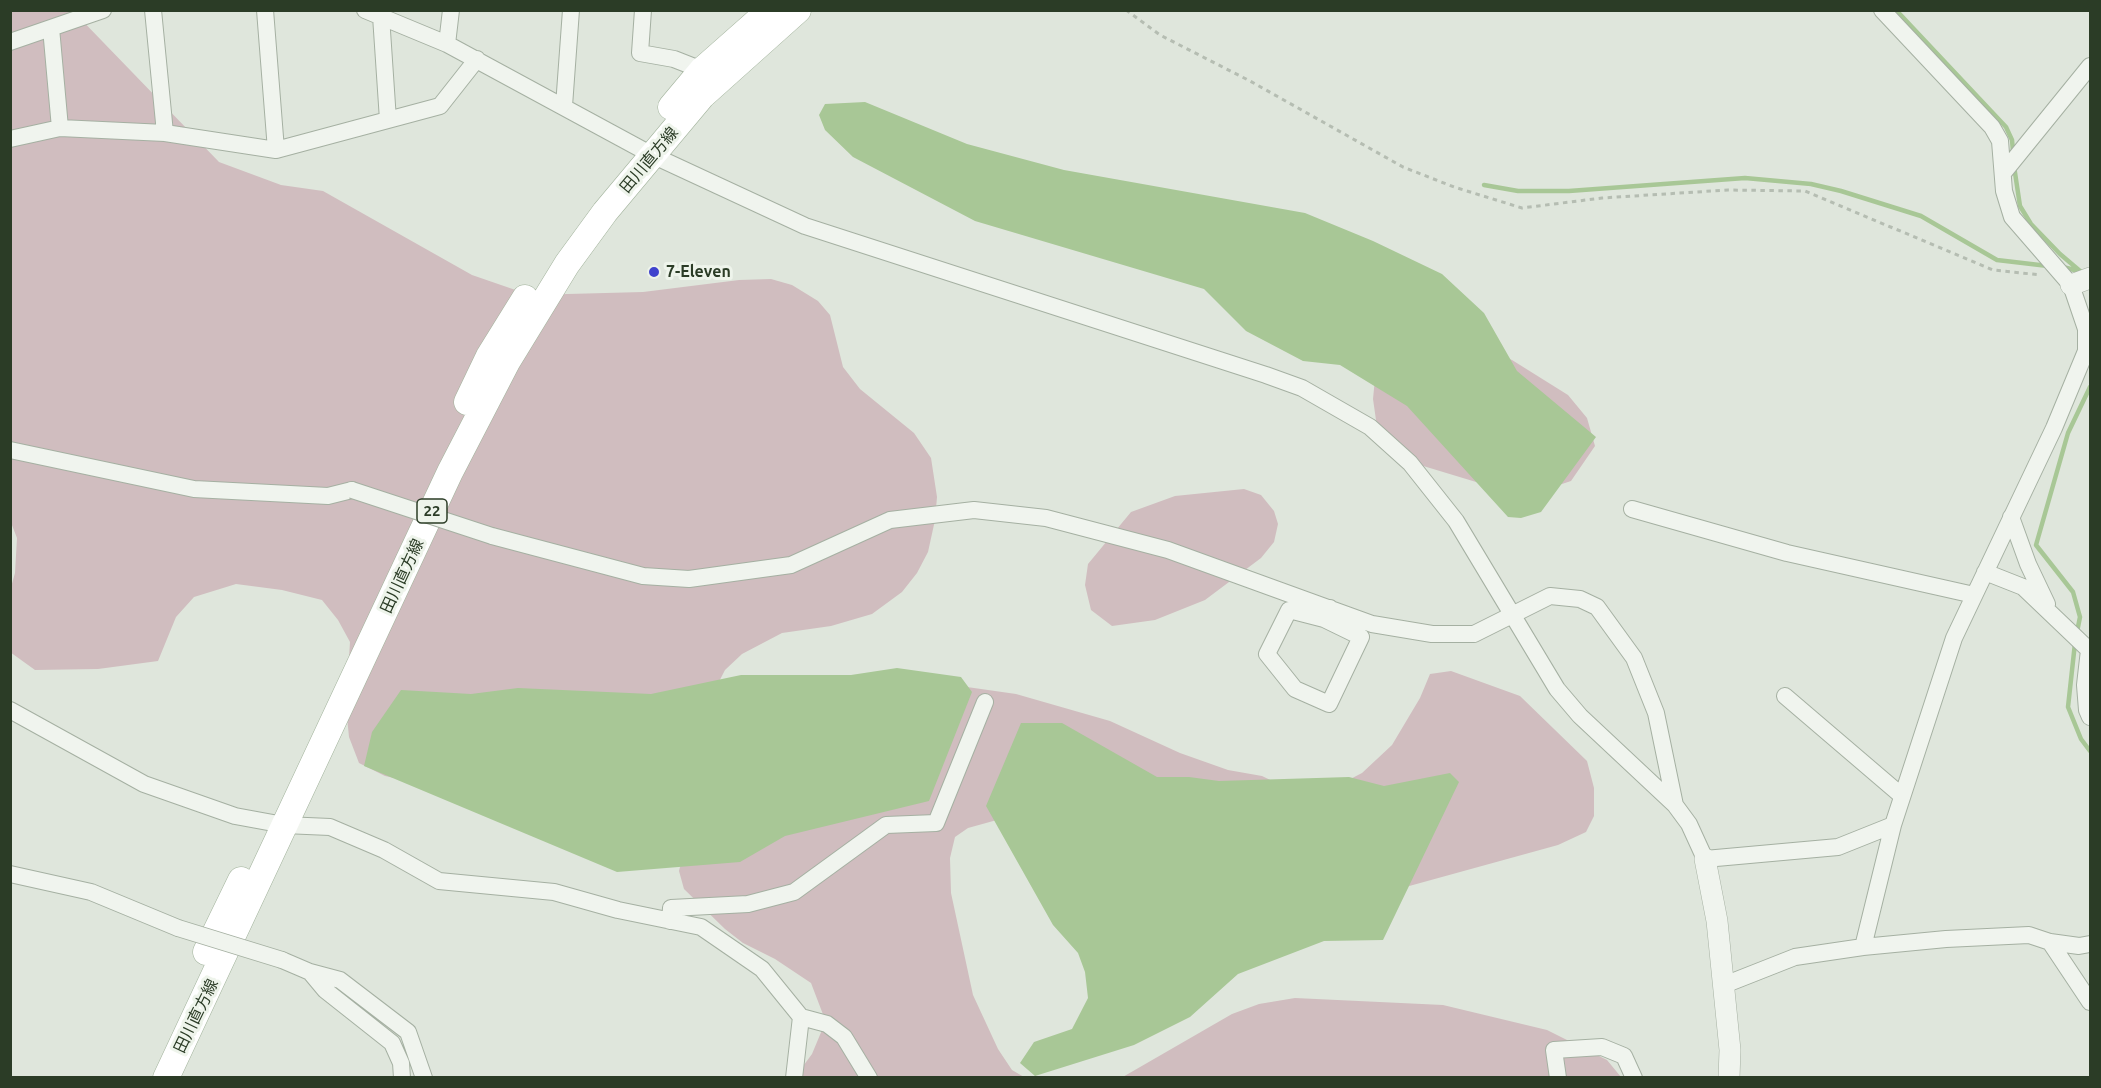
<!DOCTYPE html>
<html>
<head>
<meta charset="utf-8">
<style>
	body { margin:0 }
	#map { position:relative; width:2101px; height:1088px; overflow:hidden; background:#dfe6dc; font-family:Ubuntu,sans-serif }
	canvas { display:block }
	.frame { position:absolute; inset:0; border:12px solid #2b3c26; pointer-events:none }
</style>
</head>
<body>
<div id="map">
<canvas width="2101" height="1088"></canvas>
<div class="frame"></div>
</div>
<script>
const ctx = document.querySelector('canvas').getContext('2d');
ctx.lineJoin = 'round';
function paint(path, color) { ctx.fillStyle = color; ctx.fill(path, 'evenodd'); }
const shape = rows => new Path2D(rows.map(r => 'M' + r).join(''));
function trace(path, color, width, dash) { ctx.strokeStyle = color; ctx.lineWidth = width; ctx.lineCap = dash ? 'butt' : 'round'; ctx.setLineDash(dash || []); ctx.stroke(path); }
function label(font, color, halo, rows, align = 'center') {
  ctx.font = font + ' Ubuntu,"Noto Sans JP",sans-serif'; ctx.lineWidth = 6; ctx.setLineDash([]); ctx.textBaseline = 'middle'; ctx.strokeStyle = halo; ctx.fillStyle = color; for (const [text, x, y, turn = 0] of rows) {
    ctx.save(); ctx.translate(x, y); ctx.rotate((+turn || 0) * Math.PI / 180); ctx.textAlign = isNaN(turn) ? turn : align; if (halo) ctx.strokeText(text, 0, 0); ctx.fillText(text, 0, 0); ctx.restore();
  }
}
const green = shape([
	[10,11,73,11,219,162,281,185,323,191,472,275,530,295,643,292,739,280,771,279,792,285,818,301,830,315,843,367,860,389,914,433,931,458,937,497,935,520,928,552,917,573,902,592,872,614,831,626,782,633,742,654,725,670,694,730,482,797,385,776,359,763,349,737,346,707,350,642,338,620,322,600,282,590,236,584,194,597,176,617,158,661,98,669,35,670,10,652,11,587,15,573,17,538,10,520],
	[1456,338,1512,360,1568,395,1587,418,1595,446,1571,481,1559,485,1486,485,1420,465,1386,439,1376,420,1373,399,1377,358],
	[1244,489,1261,495,1274,511,1278,524,1274,542,1261,558,1205,600,1155,620,1112,626,1091,610,1085,585,1088,564,1131,512,1175,496],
	[1451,671,1520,696,1587,761,1594,788,1594,816,1586,832,1558,845,1373,896,1004,818,968,828,955,837,950,858,951,893,973,995,998,1049,1012,1070,1024,1077,795,1077,812,1054,822,1030,824,1017,811,983,775,959,743,943,725,929,684,889,679,871,686,843,967,687,1016,694,1110,721,1180,753,1228,770,1262,776,1289,789,1329,790,1362,773,1392,745,1420,698,1430,674],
	[1295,998,1443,1005,1547,1030,1607,1060,1621,1077,1121,1078,1232,1014,1259,1004]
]);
const water = shape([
	[865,102,967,144,1064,170,1305,213,1373,241,1442,274,1484,313,1517,371,1596,437,1541,512,1521,518,1508,517,1407,406,1340,365,1303,361,1246,331,1204,289,975,221,853,157,825,130,819,115,825,104],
	[897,668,961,677,972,692,929,801,785,836,740,862,617,872,364,766,372,732,401,690,471,694,518,688,651,694,741,675,851,675],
	[1021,723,1062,723,1157,777,1189,777,1219,781,1349,777,1384,786,1450,773,1459,782,1383,940,1324,941,1238,974,1190,1017,1134,1045,1035,1076,1020,1063,1034,1042,1072,1029,1088,998,1085,972,1078,953,1053,925,986,806]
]);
const stream = shape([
	[1896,10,2006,127,2012,140,2013,151],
	[2014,166,2020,206,2031,224,2060,254,2080,271],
	[1484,185,1518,191,1569,191,1745,178,1811,184,1841,191,1921,216,1997,260,2048,266],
	[2063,267,2082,272],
	[2077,632,2080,617,2073,592,2036,545,2068,433,2090,387],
	[2075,643,2068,707,2081,739,2090,751]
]);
const path = shape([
	[1126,10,1160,35,1250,81,1403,167,1454,187,1522,208,1602,198,1728,190,1805,191,1993,270,2041,275]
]);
const minor = shape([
	[365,10,447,44,652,155,805,226,1266,375,1302,388,1370,427,1410,463,1456,521,1557,689,1580,716,1675,805,1689,824,1705,859,1838,847,1893,825],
	[643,10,640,53,674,59,702,70],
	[381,16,388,120],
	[51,28,60,128],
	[10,42,103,10],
	[447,44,451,10],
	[564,106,571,10],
	[165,133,276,150,265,10],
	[10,139,60,128,165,133,153,10],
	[276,150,440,106,477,59],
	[2004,172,2090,66],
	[10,450,194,489,328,496,352,490],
	[1632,509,1787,553,1974,595],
	[2011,517,2028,564,2047,604],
	[492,536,643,576,689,579,791,565,890,520,974,510,1046,518,1168,550,1372,624,1432,634,1474,634,1550,596,1580,599,1597,607,1634,658,1656,713,1675,805],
	[1985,572,2023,587,2089,650,2085,685,2087,710,2090,717],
	[1324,619,1361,637,1329,704,1295,689,1267,654,1289,610,1324,619,1330,608],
	[1785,696,1902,796],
	[10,710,144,784,235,816,284,825,330,827,384,850,439,881,554,892,618,910,701,927,762,969,801,1017,827,1024,844,1037,869,1078],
	[10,874,91,892,178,928],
	[670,921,671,908,748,904,794,892,886,825,936,823,985,702],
	[2050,942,2090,1002],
	[1863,947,1893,825,1954,638,2054,428,2086,351,2086,329,2071,285,2012,217,2004,191,2000,141,1992,127,1882,10],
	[282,960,310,972,325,990,392,1043,401,1063,402,1078],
	[310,972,340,980,408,1032,424,1078],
	[1724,985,1795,957,1863,947,1946,939,2029,935,2050,942,2079,946,2090,944],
	[794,1078,801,1017],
	[1558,1078,1554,1050,1602,1047,1624,1056,1634,1078]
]);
const tertiary = shape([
	[2071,285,2090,278],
	[1705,859,1717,921,1730,1050,1729,1078]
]);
const primary = shape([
	[671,107,702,70,770,10],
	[467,402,489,356,525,298],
	[206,952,241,880],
	[166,1078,450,472,507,362,567,264,605,212,702,96,798,10]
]);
const minorBridge = shape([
	[352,490,492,536],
	[178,928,282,960]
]);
const markers = [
	[654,272,6,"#3f43cd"]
];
const shields = [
	[432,511,30]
];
const shieldNames = [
	["22",432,511]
];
const streetNames = [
	["田川直方線",649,160,-50],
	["田川直方線",402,576,-65],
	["田川直方線",196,1016,-64]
];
const poiNames = [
	["7-Eleven",666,272]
];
paint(green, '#d0bdbf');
paint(water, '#a8c796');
trace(stream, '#a8c796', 4.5);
trace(minor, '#a5b0a2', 18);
trace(tertiary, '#a5b0a2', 22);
trace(primary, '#a1b29b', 27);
trace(path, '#b5bdb2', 3, [4.5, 4.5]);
trace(minor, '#f0f4ee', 16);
trace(tertiary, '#f0f4ee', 21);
trace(primary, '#fff', 26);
trace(minorBridge, '#a5b0a2', 18, []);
trace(minorBridge, '#f0f4ee', 16);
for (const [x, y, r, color] of markers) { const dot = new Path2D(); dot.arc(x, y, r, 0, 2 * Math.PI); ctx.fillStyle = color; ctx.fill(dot); trace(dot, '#eef4eb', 2); }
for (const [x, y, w] of shields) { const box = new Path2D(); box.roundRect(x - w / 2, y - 12, w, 24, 4.5); ctx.fillStyle = '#eef4eb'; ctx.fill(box); trace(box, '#2b3c26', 1.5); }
label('bold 15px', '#2b3c26', null, shieldNames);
label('16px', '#2b3c26', '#eef4eb', streetNames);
label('bold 16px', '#2b3c26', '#eef4eb', poiNames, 'left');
</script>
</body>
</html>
